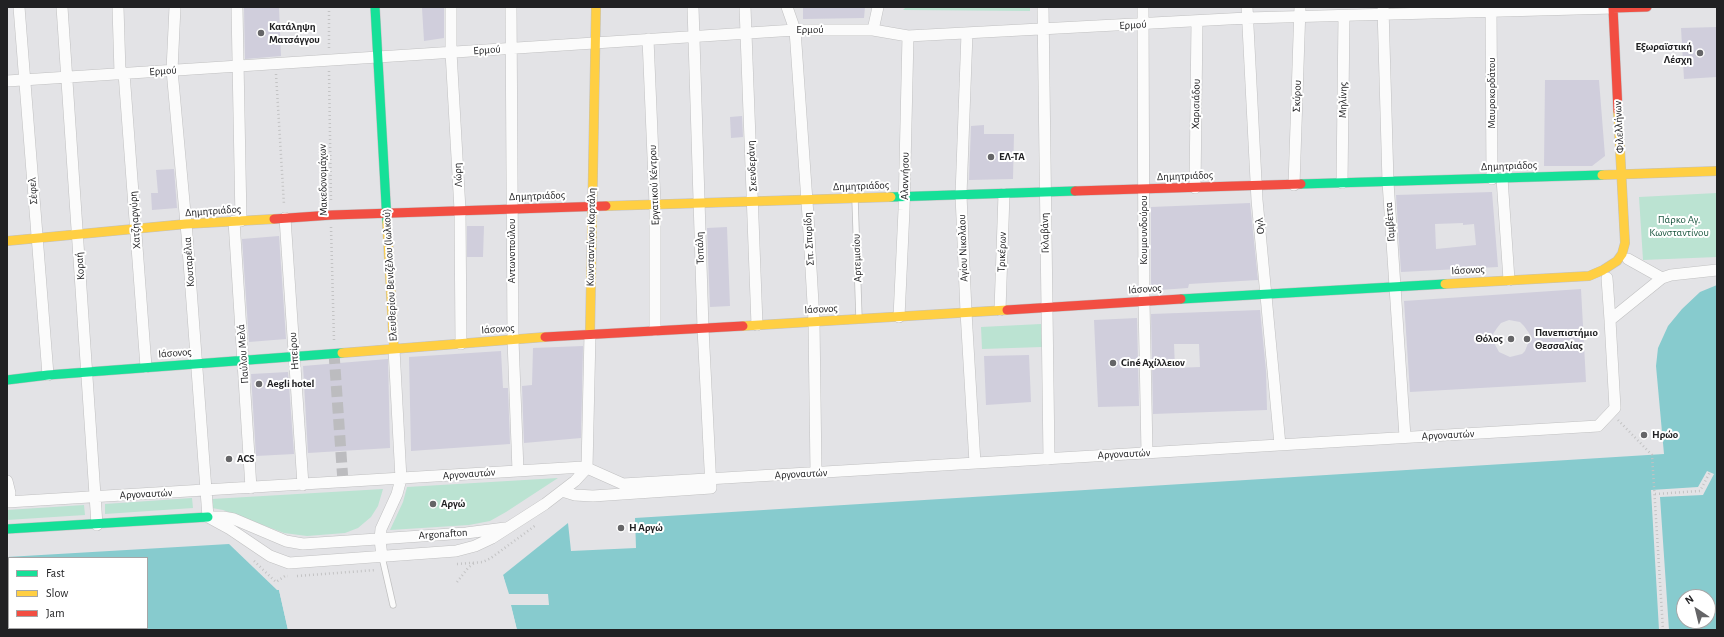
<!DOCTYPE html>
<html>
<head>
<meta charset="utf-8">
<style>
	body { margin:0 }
	#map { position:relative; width:1724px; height:637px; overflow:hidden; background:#e3e3e6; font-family:"Alegreya Sans",sans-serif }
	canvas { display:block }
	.frame { position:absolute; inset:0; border:8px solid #212123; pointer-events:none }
	.legend { position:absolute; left:8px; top:557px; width:140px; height:72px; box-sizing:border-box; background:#fff; border:1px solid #a6a6a7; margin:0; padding:5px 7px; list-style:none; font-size:12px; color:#212123 }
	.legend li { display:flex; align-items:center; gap:8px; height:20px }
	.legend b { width:20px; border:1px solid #a6a6a7 }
	.north { position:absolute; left:1676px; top:589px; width:40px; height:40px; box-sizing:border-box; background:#fff; border:1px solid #a6a6a7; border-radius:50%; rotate:325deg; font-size:11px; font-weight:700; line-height:16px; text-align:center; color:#212123 }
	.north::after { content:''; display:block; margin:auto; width:14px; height:18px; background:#656567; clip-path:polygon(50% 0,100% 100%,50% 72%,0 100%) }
</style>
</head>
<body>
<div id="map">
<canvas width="1724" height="637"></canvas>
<div class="frame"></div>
<ul class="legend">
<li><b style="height:5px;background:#16e098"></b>Fast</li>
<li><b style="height:5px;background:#ffcf43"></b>Slow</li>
<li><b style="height:5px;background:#f24e42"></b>Jam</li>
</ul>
<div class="north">N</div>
</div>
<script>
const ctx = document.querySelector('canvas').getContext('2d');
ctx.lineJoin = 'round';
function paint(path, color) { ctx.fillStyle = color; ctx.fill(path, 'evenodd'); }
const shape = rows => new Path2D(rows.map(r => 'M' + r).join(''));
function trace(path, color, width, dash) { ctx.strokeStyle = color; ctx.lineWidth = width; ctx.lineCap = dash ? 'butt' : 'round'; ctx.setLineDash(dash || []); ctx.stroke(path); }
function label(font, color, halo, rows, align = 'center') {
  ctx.font = font + ' "Alegreya Sans",sans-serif'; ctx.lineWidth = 4; ctx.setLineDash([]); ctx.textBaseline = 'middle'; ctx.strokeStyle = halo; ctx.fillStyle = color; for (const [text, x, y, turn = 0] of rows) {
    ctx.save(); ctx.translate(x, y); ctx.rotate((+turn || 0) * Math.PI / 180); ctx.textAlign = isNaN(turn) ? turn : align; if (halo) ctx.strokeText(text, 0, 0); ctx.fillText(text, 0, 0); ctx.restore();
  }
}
const green = shape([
	[906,7,1030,7,1030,11,903,10],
	[1717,193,1717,257,1643,260,1639,197],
	[1041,324,1042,347,982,349,981,327],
	[558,478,506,512,490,521,469,525,390,530,403,502,407,487],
	[383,489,378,506,371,517,358,528,345,533,307,536,284,533,223,510,212,508,212,499],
	[192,498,193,508,105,514,105,504],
	[84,505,85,515,7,520,7,510]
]);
const water = shape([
	[1717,285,1717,630,517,630,503,575,568,523,571,551,636,548,635,518,1664,454,1656,366,1658,348,1668,326,1682,309,1700,292],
	[1684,597,1708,597,1708,621,1684,621],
	[229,544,277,590,279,590,288,630,7,630,7,557],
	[9,558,147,558,147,628,9,628]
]);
const pier = shape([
	[1707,471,1714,474,1703,495,1660,497,1669,630,1659,630,1651,490,1698,487],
	[501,575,503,575,509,594,548,594,549,605,511,605,517,630,515,630],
	[279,590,281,590,290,630,288,630]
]);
const building = shape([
	[244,7,279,7,281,56,245,59],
	[444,7,444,38,424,41,422,8],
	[803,7,865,7,864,18,803,19],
	[1717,27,1717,77,1684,79,1681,28],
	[1545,80,1599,80,1605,156,1592,166,1544,166],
	[742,116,743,137,731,138,730,117],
	[984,125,984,134,1014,134,1013,179,969,180,971,126],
	[174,169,177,208,152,210,151,193,158,193,156,170],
	[1492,192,1498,267,1401,272,1396,195],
	[1463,223,1463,225,1474,224,1476,245,1436,249,1435,224],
	[1250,203,1258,280,1189,284,1188,288,1160,290,1160,286,1151,287,1151,207],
	[467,226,484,226,483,257,467,257],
	[727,227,730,306,710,307,707,228],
	[279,236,286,339,249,342,242,239],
	[1581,289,1586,382,1410,392,1404,301],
	[1509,320,1520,322,1524,326,1531,336,1525,351,1522,354,1510,357,1499,352,1493,341,1493,334,1497,328,1501,323],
	[1260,310,1266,371,1267,410,1153,414,1151,314],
	[1174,344,1199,344,1200,367,1175,368],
	[1137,318,1139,406,1098,407,1094,320],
	[583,346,581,438,524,443,522,386,532,385,533,348],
	[501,351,503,388,508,388,510,444,411,451,409,357],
	[1029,355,1031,402,986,405,984,356],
	[388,359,390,448,308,453,303,366],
	[288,372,294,454,256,456,251,374]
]);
const streetTunnel = shape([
	[334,353,343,482]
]);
const path = shape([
	[329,48,329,7],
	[329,71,331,202],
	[276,74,284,205],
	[331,227,334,340],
	[1618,420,1652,455,1663,630],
	[1655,494,1700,491,1710,472],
	[254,561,276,582,285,576,288,576],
	[457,564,483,562,491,558,536,525],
	[297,576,376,570],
	[457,582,468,568,474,563]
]);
const lane = shape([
	[855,199,859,318],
	[382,557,393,605]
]);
const street = shape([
	[19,7,48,375],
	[62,7,97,525],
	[118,7,120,73],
	[175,7,172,70,187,235,208,517],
	[237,7,241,221],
	[451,7,451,52,460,210,461,344],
	[511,7,513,340,518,471],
	[745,7,757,325],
	[787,7,795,30,808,216,814,321,816,473],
	[1043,7,1049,459],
	[1143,7,1144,301,1147,453],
	[1247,7,1257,200,1280,445],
	[1491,7,1492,179],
	[1383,8,1388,182,1405,437],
	[873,30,878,7],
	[967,33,961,195,966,312,975,463],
	[648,39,655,204,655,330],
	[124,73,146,367],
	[7,81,795,30,873,30,908,36,1247,18,1613,8,1613,7],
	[1502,178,1509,280],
	[1342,183,1344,16],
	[1294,185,1300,7],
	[1195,188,1197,21],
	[285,218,303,485],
	[234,221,251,488],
	[1628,259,1662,278],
	[1607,278,1610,320],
	[1000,310,1004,194],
	[899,317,904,210,908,36],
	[7,481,10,493,9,499,7,501],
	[562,491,575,495,593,496,711,488,703,328,693,7],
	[7,502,583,467,587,468,623,484,1598,426,1615,408,1610,320,1662,278,1671,275,1717,270],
	[208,517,230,529,270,556,289,563,456,551,475,546,492,538,545,504,575,481,587,468,590,334],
	[208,517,223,517,234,519,286,541,303,544,466,533,505,528],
	[382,557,380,539,381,529,397,494,401,479,394,349]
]);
const fast = shape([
	[375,7,387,222],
	[1301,184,1602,175],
	[891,197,1075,191],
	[1181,299,1445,284],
	[7,380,48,375,342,353],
	[7,529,208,517]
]);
const slow = shape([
	[1602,175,1717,171],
	[606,206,891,197],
	[387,222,394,349],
	[7,241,186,224,274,219],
	[1445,284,1589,276,1603,270,1617,261,1622,254,1625,243,1618,111],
	[743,326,1007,310],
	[590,334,596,7],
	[342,353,545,337]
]);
const jam = shape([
	[1618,111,1613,8,1647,7],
	[1075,191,1301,184],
	[274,219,332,215,606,206],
	[1007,310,1181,299],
	[545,337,743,326]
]);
const markers = [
	[261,33,4,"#656567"],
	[1700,53,4,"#656567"],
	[991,157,4,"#656567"],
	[1511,339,4,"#656567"],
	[1527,339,4,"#656567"],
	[1113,363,4,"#656567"],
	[259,384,4,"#656567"],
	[1644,435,4,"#656567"],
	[229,459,4,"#656567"],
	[433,504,4,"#656567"],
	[621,528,4,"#656567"]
];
const streetNames = [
	["Ερμού",1133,25,-3],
	["Ερμού",810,30],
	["Ερμού",487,50,-4],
	["Ερμού",163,71,-4],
	["Μαυροκορδάτου",1492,93,-90],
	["Σκύρου",1297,96,-88],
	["Μηλίνης",1343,100,-89],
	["Χαρισιάδου",1196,104,-89],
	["Φιλελλήνων",1619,127,-93],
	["Σκενδεράνη",752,166,-93],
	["Δημητριάδος",1509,166,-2],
	["Λώρη",458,175,-93],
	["Αλοννήσου",905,176,-89],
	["Δημητριάδος",1185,176,-2],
	["Μακεδονομάχων",323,180,-91],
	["Εργατικού Κέντρου",654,185,-92],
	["Δημητριάδος",861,186,-2],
	["Σέφελ",33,191,-94],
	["Δημητριάδος",537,196,-2],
	["Δημητριάδος",213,211,-4],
	["Χατζηαργύρη",135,220,-94],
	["Γαμβέττα",1390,222,-94],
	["Ογλ",1260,226,-96],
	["Κουμουνδούρου",1144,230,-90],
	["Γκλαβάνη",1045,233,-91],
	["Κωνσταντίνου Καρτάλη",591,237,-89],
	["Σπ. Σπυρίδη",809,239,-93],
	["Τοπάλη",700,248,-92],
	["Αγίου Νικολάου",963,248,-92],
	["Αντωνοπούλου",512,251,-90],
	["Τρικέρων",1002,252,-88],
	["Αρτεμισίου",857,258,-92],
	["Κουταρέλια",189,262,-94],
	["Κοραή",80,266,-94],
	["Ιάσονος",1468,270,-3],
	["Ελευθερίου Βενιζέλου (Ιωλκού)",390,275,-93],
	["Ιάσονος",1145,289,-4],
	["Ιάσονος",821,309,-3],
	["Ιάσονος",498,329,-4],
	["Ηπείρου",294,351,-94],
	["Ιάσονος",175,353,-4],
	["Παύλου Μελά",243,354,-94],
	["Αργοναυτών",1448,435,-3],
	["Αργοναυτών",1124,454,-3],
	["Αργοναυτών",469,474,-4],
	["Αργοναυτών",801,474,-3],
	["Αργοναυτών",146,494,-3],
	["Argonafton",443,534,-4]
];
const poiNames = [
	["Κατάληψη",269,27],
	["Ματσάγγου",269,40],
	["Εξωραϊστική",1692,47,"right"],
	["Λέσχη",1692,60,"right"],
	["ΕΛ-ΤΑ",999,157],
	["Πανεπιστήμιο",1535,333],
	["Θεσσαλίας",1535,346],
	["Θόλος",1503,339,"right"],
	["Ciné Αχίλλειον",1121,363],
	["Aegli hotel",267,384],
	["Ηρώο",1652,435],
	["ACS",237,459],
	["Αργώ",441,504],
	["Η Αργώ",629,528]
];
const parkNames = [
	["Πάρκο Αγ.",1679,220],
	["Κωνσταντίνου",1679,233]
];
paint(green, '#bbe3d2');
paint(water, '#87cbce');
paint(pier, '#e3e3e6');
paint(building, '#d0cedc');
trace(streetTunnel, '#bcbcbf', 11, [11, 5.5]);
trace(lane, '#c0c0c1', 7);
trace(street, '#c0c0c1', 12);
trace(fast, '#c0c0c1', 10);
trace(slow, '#c0c0c1', 10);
trace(jam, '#c0c0c1', 10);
trace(path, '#c3c3c4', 2.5, [1, 3]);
trace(lane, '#fbfbfb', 5.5);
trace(street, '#fbfbfb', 11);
trace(fast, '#16e098', 9);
trace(slow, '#ffcf43', 9);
trace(jam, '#f24e42', 9);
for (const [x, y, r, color] of markers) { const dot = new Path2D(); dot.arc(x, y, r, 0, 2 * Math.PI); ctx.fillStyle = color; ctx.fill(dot); trace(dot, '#fff', 1.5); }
label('11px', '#212123', '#fff', streetNames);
label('bold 11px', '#212123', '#fff', poiNames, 'left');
label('11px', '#1a563f', '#fff', parkNames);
</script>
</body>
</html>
